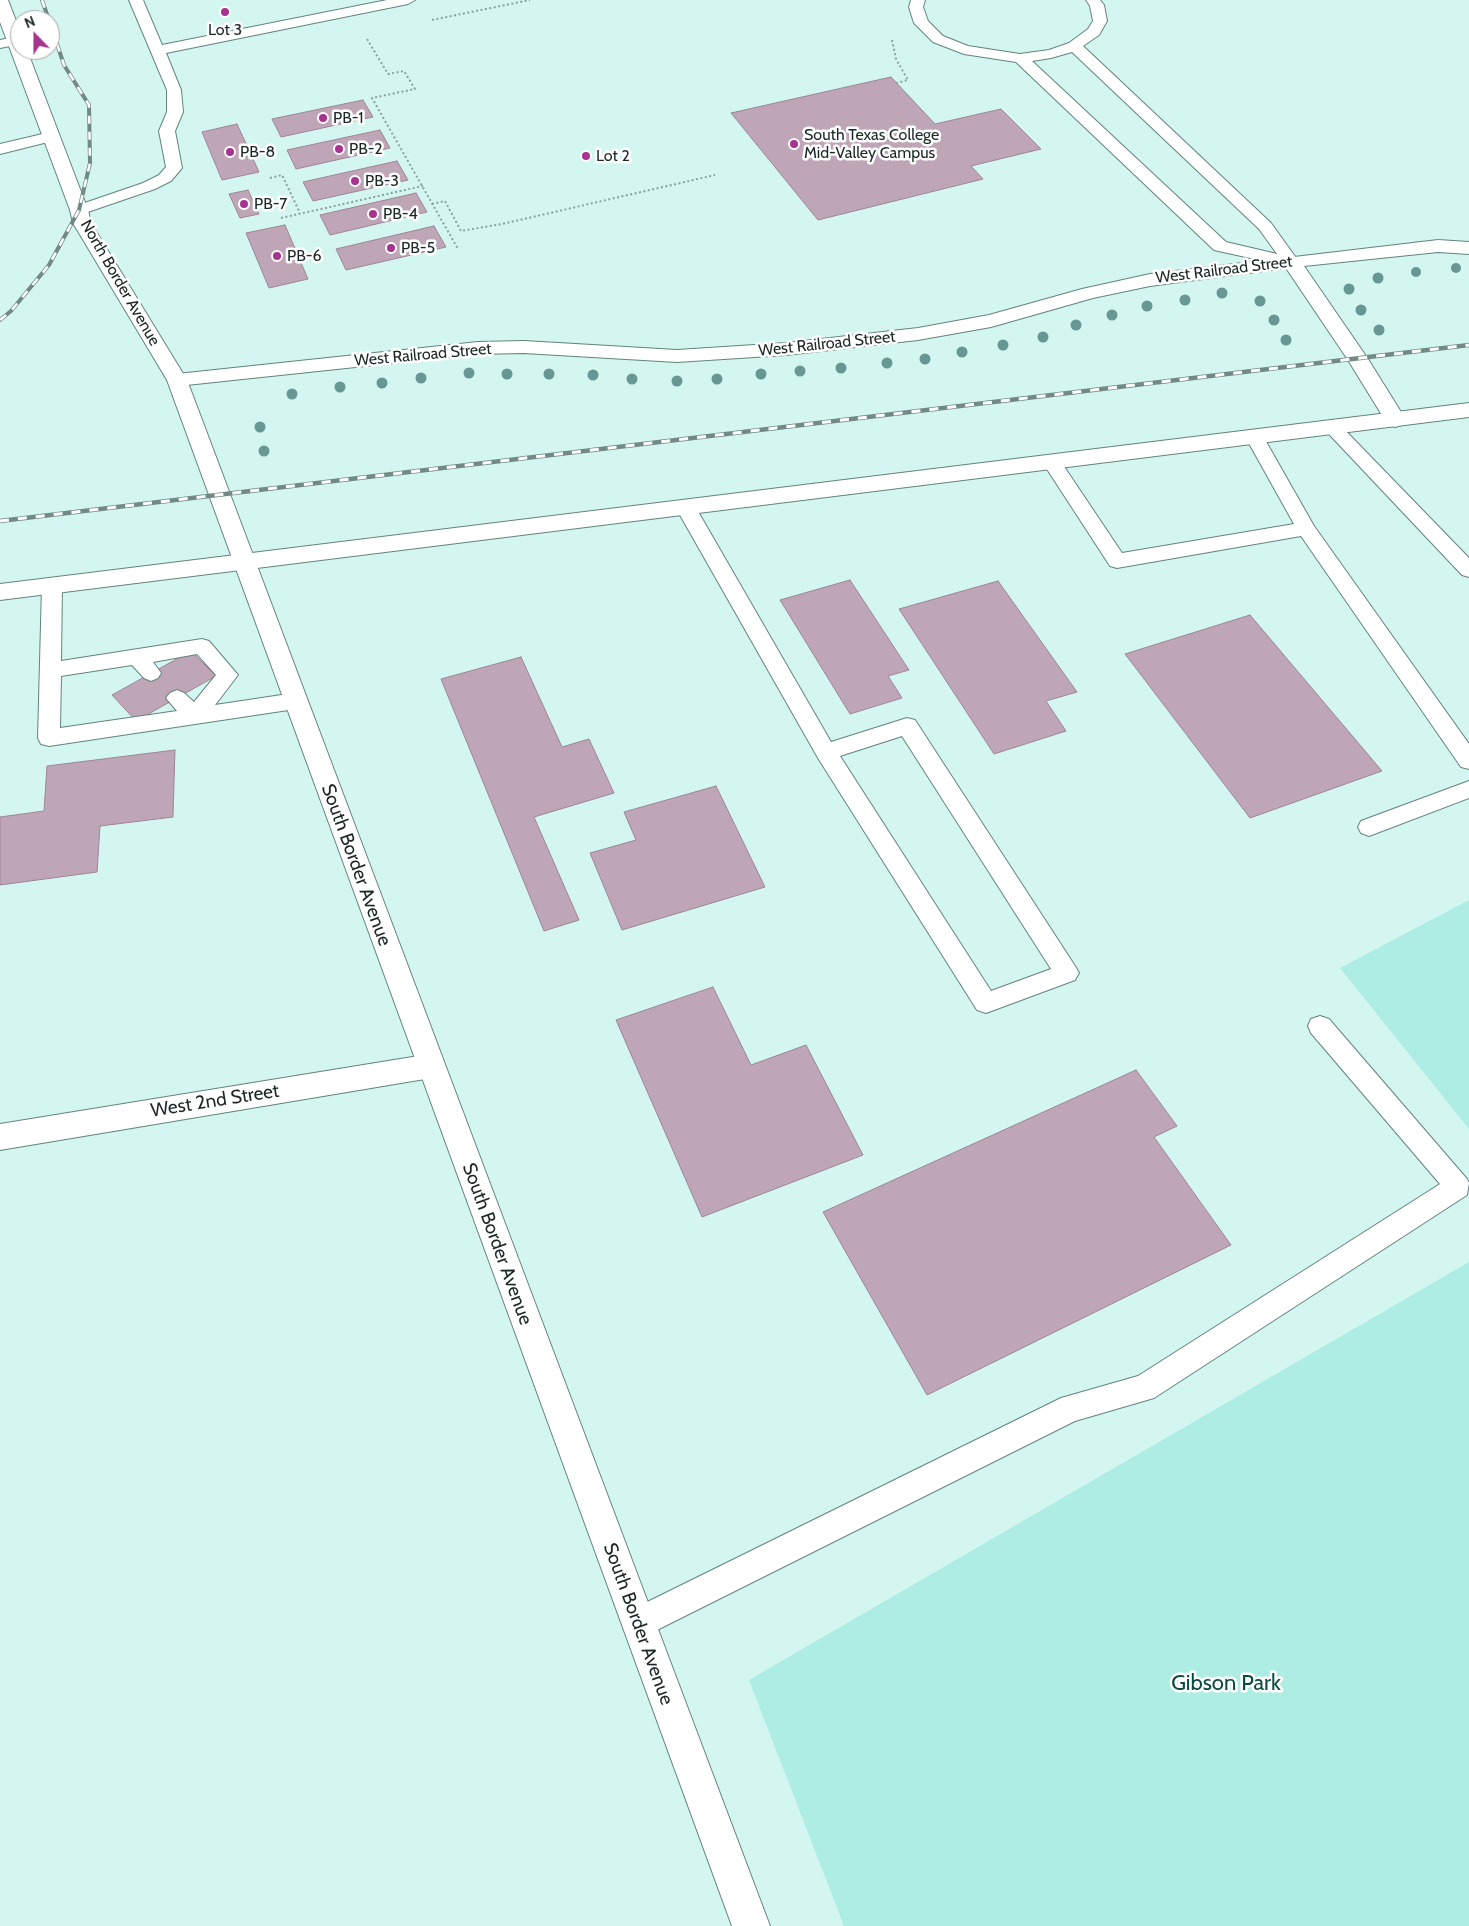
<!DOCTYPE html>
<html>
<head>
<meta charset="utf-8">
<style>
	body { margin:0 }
	#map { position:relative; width:1469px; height:1926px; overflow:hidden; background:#d4f6f1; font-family:Cabin,sans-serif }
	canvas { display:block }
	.north { position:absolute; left:10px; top:10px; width:50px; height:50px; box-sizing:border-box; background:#fff; border:1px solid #a4a9a8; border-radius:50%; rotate:338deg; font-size:14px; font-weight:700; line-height:20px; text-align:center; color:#1b2826 }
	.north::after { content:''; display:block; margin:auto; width:18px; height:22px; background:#a6338d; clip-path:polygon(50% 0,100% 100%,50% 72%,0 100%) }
</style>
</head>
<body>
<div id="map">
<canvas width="1469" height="1926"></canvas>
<div class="north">N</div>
</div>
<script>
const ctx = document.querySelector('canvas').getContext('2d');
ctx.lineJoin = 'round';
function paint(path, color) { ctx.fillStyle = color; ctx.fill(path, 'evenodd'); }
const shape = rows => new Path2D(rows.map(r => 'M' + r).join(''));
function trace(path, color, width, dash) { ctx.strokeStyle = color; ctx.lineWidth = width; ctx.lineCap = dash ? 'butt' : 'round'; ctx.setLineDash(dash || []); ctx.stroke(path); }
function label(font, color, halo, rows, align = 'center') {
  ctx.font = font + ' Cabin,sans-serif'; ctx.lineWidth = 5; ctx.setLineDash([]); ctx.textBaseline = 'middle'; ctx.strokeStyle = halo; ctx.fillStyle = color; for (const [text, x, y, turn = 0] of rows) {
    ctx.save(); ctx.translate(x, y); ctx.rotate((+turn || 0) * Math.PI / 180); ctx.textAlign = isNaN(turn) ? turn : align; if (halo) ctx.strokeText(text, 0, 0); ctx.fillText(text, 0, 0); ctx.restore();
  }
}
const green = shape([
	[1469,900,1469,1129,1340,968],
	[1469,1262,1469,1926,844,1926,749,1680]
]);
const building = shape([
	[891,77,935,124,1001,109,1041,149,971,166,983,179,818,220,731,113,891,77],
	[363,100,373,117,281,137,272,119,363,100],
	[237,124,259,172,222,180,202,132,237,124],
	[380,130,390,148,296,169,287,150,380,130],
	[397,161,408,180,313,201,303,182,397,161],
	[248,190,259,214,240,218,229,194,248,190],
	[416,193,427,212,330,235,320,215,416,193],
	[285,225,308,279,269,288,246,233,285,225],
	[434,226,446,247,346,270,336,249,434,226],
	[850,580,909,670,888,676,902,698,850,714,780,600,850,580],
	[998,581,1077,692,1046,701,1066,731,994,754,899,609,998,581],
	[1250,615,1382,771,1250,818,1125,654,1250,615],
	[191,651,216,676,136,721,112,695,191,651],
	[521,657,562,747,589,739,614,793,534,817,579,920,544,931,441,679,521,657],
	[175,750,173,817,100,826,97,872,0,885,0,817,44,811,47,766,175,750],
	[716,786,765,887,622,930,590,853,636,840,624,812,716,786],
	[713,987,751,1065,806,1045,863,1155,702,1217,616,1020,713,987],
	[1136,1070,1177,1126,1154,1137,1231,1245,927,1395,823,1212,1136,1070]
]);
const path = shape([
	[432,20,530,0],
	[367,39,388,74,404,71,415,89,372,98,458,249],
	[892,40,896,59,908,80,896,83],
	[270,178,282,175,300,213],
	[432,204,445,201,461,231,502,224,715,175],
	[281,218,423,186]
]);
const lane = shape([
	[129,0,143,0,162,45,387,0,415,0,408,4,166,53,181,90,183,112,175,131,182,168,171,181,155,189,79,215,73,213,71,210,73,207,143,183,159,175,166,167,159,131,167,112,167,90,129,0],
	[911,0,925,0,923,7,928,21,943,36,968,46,1020,54,1049,50,1069,43,1088,29,1093,21,1090,6,1086,0,1100,0,1104,5,1107,21,1099,35,1083,46,1271,223,1299,262,1297,266,1291,267,1214,250,1016,62,964,54,933,42,914,23,909,7,911,0],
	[1072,52,1259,229,1277,254,1226,242,1032,61,1051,58,1072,52],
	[16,37,20,38,20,44,0,48,0,40,16,37],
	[51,132,56,134,59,137,56,140,0,154,0,144,51,132],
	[1333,422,1339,424,1469,558,1469,577,1462,575,1327,432,1324,428,1327,424,1333,422],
	[1255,432,1262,434,1264,438,1314,526,1469,744,1469,769,1461,767,1301,536,1117,568,1110,566,1043,463,1045,459,1052,457,1059,459,1122,553,1294,524,1246,438,1248,434,1255,432],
	[686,502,693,503,696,508,831,742,907,718,915,720,1075,966,1079,973,1075,980,986,1013,977,1010,818,758,676,508,679,503,686,502],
	[902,736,1051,969,991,991,840,756,902,736],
	[52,579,59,581,62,586,61,661,202,639,209,641,238,675,215,705,295,693,302,695,306,701,302,707,295,709,49,746,41,744,38,738,42,586,45,581,52,579],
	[197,654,216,675,194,702,184,693,177,690,170,693,166,698,177,711,60,728,61,676,132,665,144,678,151,681,158,678,161,673,153,662,197,654],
	[1469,781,1469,798,1369,836,1361,833,1358,827,1361,821,1469,781],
	[1320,1016,1329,1019,1467,1179,1469,1183,1467,1195,1154,1398,1075,1421,649,1634,638,1638,627,1634,623,1623,627,1612,1061,1398,1138,1376,1440,1184,1311,1033,1308,1026,1311,1019,1320,1016]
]);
const street = shape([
	[1438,240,1469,242,1469,254,1438,252,1304,266,1368,359,1406,420,1402,425,1395,427,1388,425,1348,360,1286,268,1150,286,1093,298,991,327,918,340,786,355,677,362,524,353,478,354,177,386,170,385,167,380,170,375,177,374,478,342,524,341,677,350,786,343,918,328,989,315,1082,289,1150,274,1438,240],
	[431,1054,441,1057,445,1066,441,1075,431,1078,0,1150,0,1124,431,1054]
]);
const secondary = shape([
	[0,0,8,0,20,31,20,50,27,50,88,210,91,223,187,380,770,1926,732,1926,167,380,73,223,70,210,0,22,0,0]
]);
const primary = shape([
	[1469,403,1469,417,0,600,0,584,1469,403]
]);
const railFar1 = shape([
	[42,0,49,20],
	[0,320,11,311,49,265,79,210,90,163,89,105,64,65,50,23]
]);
const rail = shape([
	[0,521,1469,345]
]);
const trees = [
	[1456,268,5],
	[1416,272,5],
	[1378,278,5.5],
	[1349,289,5.5],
	[1222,293,5.5],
	[1185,300,5.5],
	[1260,301,5.5],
	[1147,306,5.5],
	[1361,310,5.5],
	[1112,315,5.5],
	[1274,320,5.5],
	[1076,325,5.5],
	[1379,330,5.5],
	[1043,337,5.5],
	[1286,340,5.5],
	[1003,345,5.5],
	[962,352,5.5],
	[925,359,5.5],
	[887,363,5.5],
	[841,368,5.5],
	[800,371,5.5],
	[469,373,5.5],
	[507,374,5.5],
	[549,374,5.5],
	[761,374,5.5],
	[593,375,5.5],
	[421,378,5.5],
	[632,379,5.5],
	[717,379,5.5],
	[677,381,5.5],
	[382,383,5.5],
	[340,387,5.5],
	[292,394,5.5],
	[260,427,5.5],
	[264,451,5.5]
];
const markers = [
	[225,12,5,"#a6338d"],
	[323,118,5,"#a6338d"],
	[794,144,5,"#a6338d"],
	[339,149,5,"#a6338d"],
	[230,152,5,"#a6338d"],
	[586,156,5,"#a6338d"],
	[355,181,5,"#a6338d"],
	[244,204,5,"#a6338d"],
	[373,214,5,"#a6338d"],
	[391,248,5,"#a6338d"],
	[277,256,5,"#a6338d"]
];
const farPoinames = [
	["Lot 3",225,30,"center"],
	["PB-1",333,118],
	["South Texas College",804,135],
	["Mid-Valley Campus",804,153],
	["PB-2",349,149],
	["PB-8",240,152],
	["Lot 2",596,156],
	["PB-3",365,181],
	["PB-7",254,204],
	["PB-4",383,214],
	["PB-5",401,248],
	["PB-6",287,256]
];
const farStreetnames = [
	["West Railroad Street",1224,270,-7],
	["North Border Avenue",120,283,60],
	["West Railroad Street",827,344,-6],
	["West Railroad Street",423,355,-5]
];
const streetNames = [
	["South Border Avenue",356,865,70],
	["West 2nd Street",215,1101,-9],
	["South Border Avenue",497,1244,70],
	["South Border Avenue",638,1624,70]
];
const nearParknames = [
	["Gibson Park",1226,1684]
];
paint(green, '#adede3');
paint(building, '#bea6b7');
trace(building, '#9d8595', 1);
trace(lane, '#63837e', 2);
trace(street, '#63837e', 2);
trace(secondary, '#63837e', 2);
trace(primary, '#63837e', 2);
trace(path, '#89a29e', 2, [2, 2.5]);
paint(lane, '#fff');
paint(street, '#fff');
paint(secondary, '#fff');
paint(primary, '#fff');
trace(railFar1, '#728985', 4);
trace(rail, '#728985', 4.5);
trace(railFar1, '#fff', 2.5, [8]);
trace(rail, '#fff', 3, [9]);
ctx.fillStyle = '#669792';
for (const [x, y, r] of trees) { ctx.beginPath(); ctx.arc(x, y, r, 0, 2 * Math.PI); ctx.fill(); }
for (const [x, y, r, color] of markers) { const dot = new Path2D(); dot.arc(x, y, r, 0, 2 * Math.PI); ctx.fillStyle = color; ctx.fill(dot); trace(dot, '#fff', 2); }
label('16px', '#1b2826', '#fff', farPoinames, 'left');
label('16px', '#1b2826', '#fff', farStreetnames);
label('19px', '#1b2826', '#fff', streetNames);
label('22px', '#0c4a44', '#fff', nearParknames);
</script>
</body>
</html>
